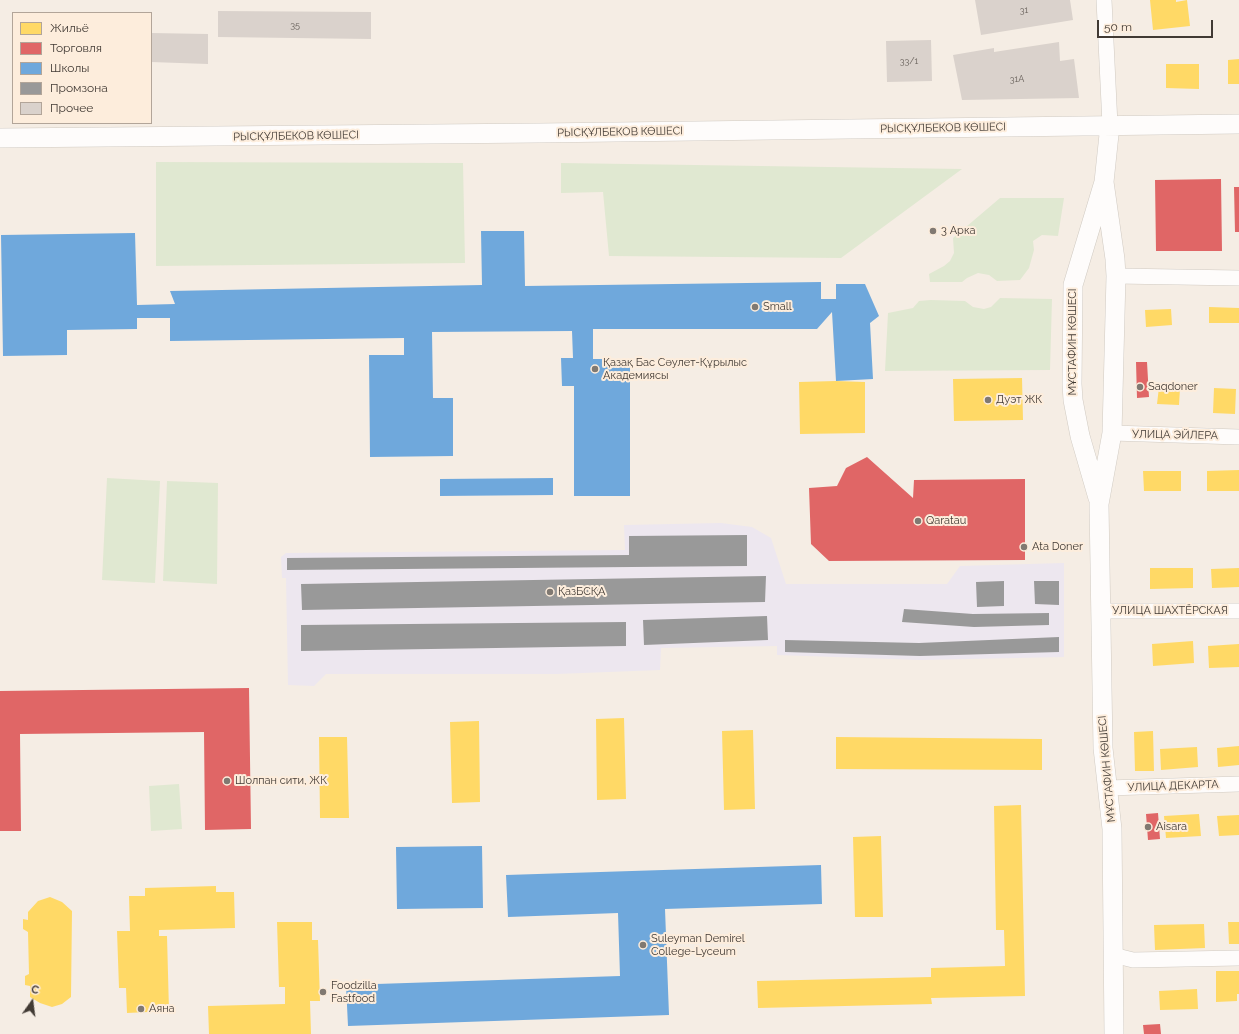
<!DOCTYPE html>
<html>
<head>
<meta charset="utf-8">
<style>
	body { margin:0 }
	#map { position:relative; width:1239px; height:1034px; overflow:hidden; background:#f5ede4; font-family:Raleway,sans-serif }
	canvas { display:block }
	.legend { position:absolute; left:12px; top:12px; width:140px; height:112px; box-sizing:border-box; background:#fdeddc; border:1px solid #b2a599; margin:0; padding:5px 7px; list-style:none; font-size:12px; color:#413a34 }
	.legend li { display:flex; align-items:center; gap:8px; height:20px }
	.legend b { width:20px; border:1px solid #b2a599 }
	.north { position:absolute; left:12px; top:982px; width:40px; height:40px; -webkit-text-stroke:3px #fdeddc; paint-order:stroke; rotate:14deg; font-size:11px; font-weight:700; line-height:16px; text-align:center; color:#413a34 }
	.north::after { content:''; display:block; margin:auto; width:14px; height:18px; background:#413a34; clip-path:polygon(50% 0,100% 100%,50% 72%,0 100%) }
	.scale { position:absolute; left:1097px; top:20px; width:116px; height:18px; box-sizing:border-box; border:2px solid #413a34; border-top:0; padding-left:5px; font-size:12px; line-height:14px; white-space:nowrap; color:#413a34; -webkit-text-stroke:3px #fdeddc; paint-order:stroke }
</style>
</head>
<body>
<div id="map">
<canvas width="1239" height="1034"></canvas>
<ul class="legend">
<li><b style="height:11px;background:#ffd966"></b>Жильё</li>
<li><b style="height:11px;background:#e06666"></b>Торговля</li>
<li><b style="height:11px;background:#6fa8dc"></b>Школы</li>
<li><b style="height:11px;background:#999"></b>Промзона</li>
<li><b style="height:11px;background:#dad2cc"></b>Прочее</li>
</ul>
<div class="north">С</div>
<div class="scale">50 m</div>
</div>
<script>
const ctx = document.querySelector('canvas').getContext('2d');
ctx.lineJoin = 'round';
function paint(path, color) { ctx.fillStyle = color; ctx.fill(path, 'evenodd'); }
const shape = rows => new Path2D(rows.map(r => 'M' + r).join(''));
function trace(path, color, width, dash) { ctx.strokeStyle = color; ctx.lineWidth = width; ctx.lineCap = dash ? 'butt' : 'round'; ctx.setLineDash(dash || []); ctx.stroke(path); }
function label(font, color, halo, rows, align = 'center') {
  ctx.font = font + ' Raleway,sans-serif'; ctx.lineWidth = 4; ctx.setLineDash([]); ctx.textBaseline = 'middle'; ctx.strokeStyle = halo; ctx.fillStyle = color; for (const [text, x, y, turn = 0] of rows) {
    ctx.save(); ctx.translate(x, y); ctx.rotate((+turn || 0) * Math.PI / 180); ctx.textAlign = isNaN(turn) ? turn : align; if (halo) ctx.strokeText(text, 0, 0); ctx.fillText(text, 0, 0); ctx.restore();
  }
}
const industrial = shape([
	[721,523,752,527,771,538,786,584,947,584,960,566,1064,563,1064,657,920,660,777,655,777,646,661,648,660,670,557,674,326,674,314,686,288,685,286,578,282,578,281,557,286,553,625,550,624,525]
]);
const green = shape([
	[156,162,463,163,465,263,156,266],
	[561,163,962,169,841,258,609,256,603,192,561,193],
	[1000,198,1064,198,1058,236,1042,235,1033,241,1034,250,1029,268,1020,280,997,281,989,275,978,273,967,278,962,282,930,282,929,274,944,266,950,261,954,253,953,238],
	[1000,298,1052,299,1050,370,885,371,888,313,913,308,919,301,931,300,965,301,973,307,984,309,991,307],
	[107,478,160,481,155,583,102,580],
	[167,481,218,483,217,584,163,581],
	[179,784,182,829,151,831,149,786]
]);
const homes = shape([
	[1150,0,1176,0,1176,2,1187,0,1190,26,1153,30],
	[1239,59,1239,84,1228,84,1228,60],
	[1166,64,1199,64,1199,89,1166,88],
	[1209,307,1239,308,1239,323,1209,323],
	[1171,309,1172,325,1146,327,1145,310],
	[1022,378,1023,420,954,421,953,379],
	[836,381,865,382,865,433,800,434,799,382],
	[1159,387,1180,388,1179,405,1157,404],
	[1214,388,1236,389,1235,414,1213,413],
	[1239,470,1239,491,1207,491,1207,471],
	[1143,471,1181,471,1181,491,1144,491],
	[1150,568,1193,568,1193,588,1150,589],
	[1239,568,1239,587,1212,588,1211,569],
	[1193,641,1194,663,1153,666,1152,644],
	[1239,644,1239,667,1209,668,1208,646],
	[624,718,626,799,597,800,596,719],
	[479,721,480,802,452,803,450,722],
	[753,730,755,809,724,810,722,731],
	[1153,731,1154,771,1135,771,1134,732],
	[319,737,347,737,349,818,320,818],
	[836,737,1042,739,1042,770,836,769],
	[1239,746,1239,765,1218,767,1217,748],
	[1197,747,1198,767,1161,770,1160,749],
	[1021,805,1025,996,931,998,932,1004,758,1008,757,981,931,977,931,968,1005,966,1004,930,996,930,994,806],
	[1199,814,1201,836,1166,838,1164,816],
	[1239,815,1239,835,1219,836,1217,816],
	[881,836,883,917,855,917,853,837],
	[216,886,216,892,234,892,235,928,159,930,159,936,167,936,169,1011,127,1013,126,988,119,988,117,931,130,931,129,896,145,896,145,888],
	[50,897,62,902,72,911,71,997,62,1004,52,1007,40,1003,30,997,30,986,25,985,25,976,29,974,28,932,23,929,23,919,28,920,28,912,38,901],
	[277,922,312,922,312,940,318,940,320,1001,310,1001,311,1034,209,1034,208,1006,285,1004,285,987,279,987],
	[1228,922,1239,922,1239,944,1229,944],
	[1204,924,1205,948,1155,950,1154,925],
	[1216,971,1239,971,1239,994,1237,994,1237,1001,1216,1002],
	[1197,989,1198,1009,1160,1010,1159,991]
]);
const shops = shape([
	[1221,179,1222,251,1156,251,1155,180],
	[1234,187,1239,187,1239,232,1235,232],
	[1136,362,1147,362,1149,397,1137,398],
	[867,457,913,498,914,480,1025,479,1025,560,829,561,811,544,809,488,837,486,846,468],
	[249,688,251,829,205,830,204,732,20,734,21,831,0,831,0,691],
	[1158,813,1160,839,1148,840,1146,814],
	[1160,1024,1161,1034,1144,1034,1143,1025]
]);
const schools = shape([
	[481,231,524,231,525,286,821,282,821,299,836,299,836,284,865,284,879,316,870,323,873,379,836,381,832,312,817,329,593,329,593,359,630,359,630,496,574,496,574,386,562,386,561,358,573,358,572,331,432,332,433,398,453,398,453,456,370,457,369,355,404,355,404,338,170,341,170,318,137,318,137,329,67,330,67,355,3,356,1,235,135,233,137,305,175,304,170,291,482,285],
	[553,478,553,495,440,496,440,479],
	[482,846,483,908,397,909,396,847],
	[821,865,822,904,665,909,669,1015,348,1026,346,985,620,976,618,913,508,917,506,875]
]);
const industry = shape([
	[747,535,747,566,287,570,287,558,629,555,629,536],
	[766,576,765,602,302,610,301,584],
	[1004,581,1004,606,977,607,976,582],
	[1034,581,1059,581,1059,605,1035,604],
	[904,609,973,614,1049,613,1049,625,974,627,902,622],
	[767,616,768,640,644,645,643,620],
	[626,622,626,646,301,651,301,625],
	[1059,637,1059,652,920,656,785,652,785,640,919,643]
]);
const building = shape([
	[975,0,1070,0,1073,20,981,35],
	[218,11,371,12,371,39,218,37],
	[151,33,208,34,208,64,151,62],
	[931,40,932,81,887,82,886,41],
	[1059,42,1060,61,1074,59,1079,98,962,100,953,55,994,48,994,52]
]);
const minor = shape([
	[1104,0,1110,125],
	[1116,276,1239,278],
	[1112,433,1239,437],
	[1100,611,1239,611],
	[1107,788,1239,784],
	[1113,955,1133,960,1239,958]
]);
const tertiary = shape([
	[0,138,539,133,1239,124],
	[1104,182,1115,259,1116,276,1112,433,1099,504,1103,748,1112,829,1114,1034],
	[1098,498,1080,436,1073,400,1072,384,1073,285,1104,182,1110,125]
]);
const markers = [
	[933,231,4,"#807972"],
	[755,307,4,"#807972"],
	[595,369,4,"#807972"],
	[1140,387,4,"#807972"],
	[988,400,4,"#807972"],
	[918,521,4,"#807972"],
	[1024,547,4,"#807972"],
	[550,592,4,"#807972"],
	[227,781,4,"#807972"],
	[1148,827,4,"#807972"],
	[643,945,4,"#807972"],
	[323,992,4,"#807972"],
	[141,1009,4,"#807972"]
];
const numberNames = [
	["31",1024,10],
	["35",295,25],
	["33/1",909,61],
	["31А",1017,79]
];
const streetNames = [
	["РЫСҚҰЛБЕКОВ КӨШЕСІ",943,128,-1],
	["РЫСҚҰЛБЕКОВ КӨШЕСІ",620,132,-1],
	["РЫСҚҰЛБЕКОВ КӨШЕСІ",296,136,-1],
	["МҰСТАФИН КӨШЕСІ",1073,342,-90],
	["УЛИЦА ЭЙЛЕРА",1175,435,1],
	["УЛИЦА ШАХТЁРСКАЯ",1170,611],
	["МҰСТАФИН КӨШЕСІ",1107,769,-95],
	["УЛИЦА ДЕКАРТА",1173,786,-2]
];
const poiNames = [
	["3 Арка",941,231],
	["Small",763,307],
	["Қазақ Бас Сәулет-Құрылыс",603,363],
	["Академиясы",603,376],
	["Saqdoner",1148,387],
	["Дуэт ЖК",996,400],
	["Qaratau",926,521],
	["Ata Doner",1032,547],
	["ҚазБСҚА",558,592],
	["Шолпан сити, ЖК",235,781],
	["Aisara",1156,827],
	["Suleyman Demirel",651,939],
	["College-Lyceum",651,952],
	["Foodzilla",331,986],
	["Fastfood",331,999],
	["Аяна",149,1009]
];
paint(industrial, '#ede7ef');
paint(green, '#e0e8d1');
paint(homes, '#ffd966');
paint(shops, '#e06666');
paint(schools, '#6fa8dc');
paint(industry, '#999');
paint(building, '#dad2cc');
trace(minor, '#d0cac2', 16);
trace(tertiary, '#d0cac2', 20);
trace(minor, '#fefcfb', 15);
trace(tertiary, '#fefcfb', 19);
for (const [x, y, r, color] of markers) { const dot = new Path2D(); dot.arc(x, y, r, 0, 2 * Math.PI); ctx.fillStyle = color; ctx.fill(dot); trace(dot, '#fdeddc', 1.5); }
label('9px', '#67605a', null, numberNames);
label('11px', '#413a34', '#fdeddc', streetNames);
label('11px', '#413a34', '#fdeddc', poiNames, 'left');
</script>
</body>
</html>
